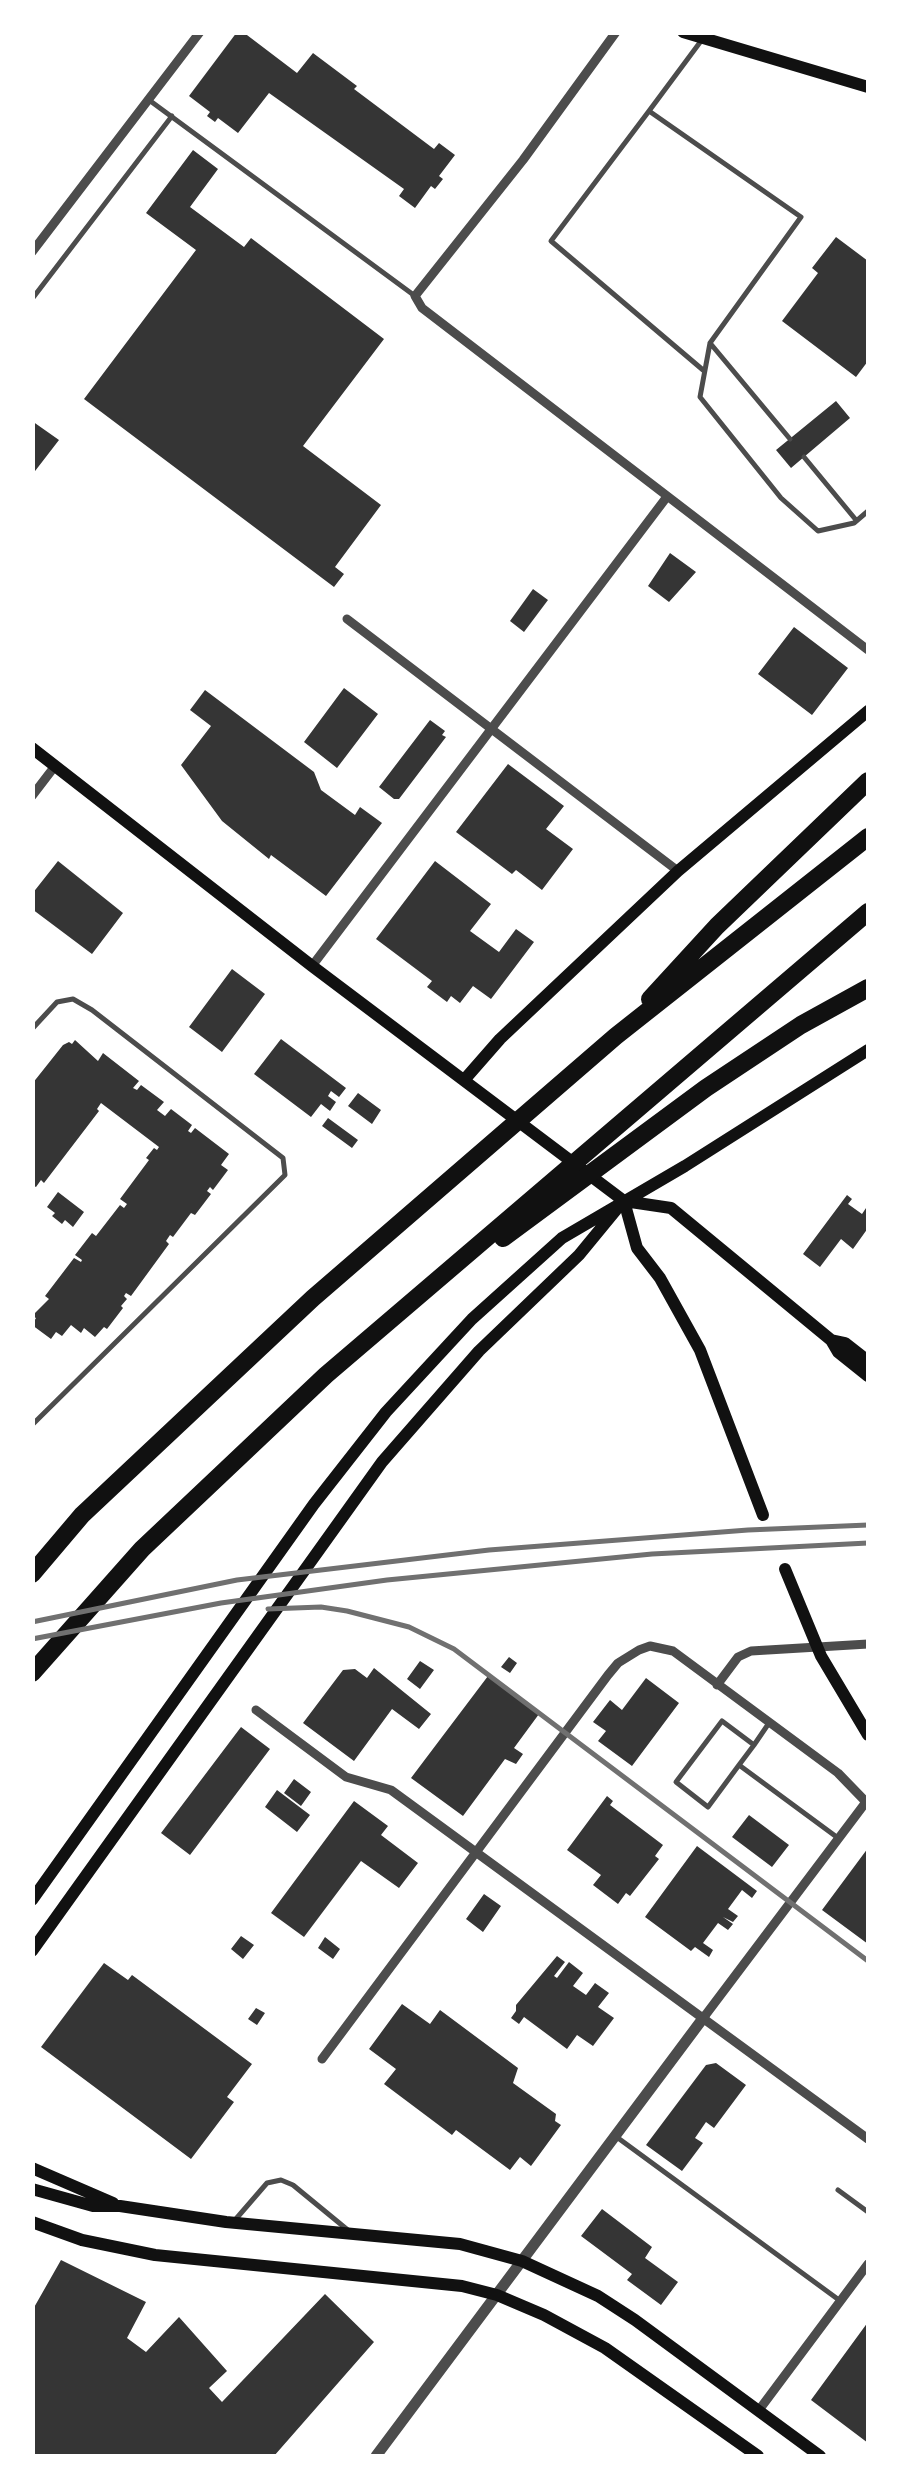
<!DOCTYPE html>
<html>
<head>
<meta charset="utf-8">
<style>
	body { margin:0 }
	#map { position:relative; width:901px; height:2489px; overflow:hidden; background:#fff; font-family:"Alegreya Sans",sans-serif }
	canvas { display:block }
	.frame { position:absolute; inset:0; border:35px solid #fff; pointer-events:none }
</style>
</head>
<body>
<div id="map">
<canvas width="901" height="2489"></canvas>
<div class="frame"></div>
</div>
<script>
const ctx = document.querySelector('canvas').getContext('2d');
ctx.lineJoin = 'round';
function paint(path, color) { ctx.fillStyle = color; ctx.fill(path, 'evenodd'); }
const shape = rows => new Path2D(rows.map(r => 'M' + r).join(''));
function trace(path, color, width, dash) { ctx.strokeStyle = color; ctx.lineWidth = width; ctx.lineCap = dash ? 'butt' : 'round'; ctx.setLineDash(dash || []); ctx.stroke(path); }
const building = shape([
	[237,32,243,32,297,73,313,53,357,86,354,89,434,149,439,143,455,155,439,176,443,179,435,189,431,186,415,208,399,196,404,189,269,93,238,133,218,118,215,122,207,116,210,112,189,96],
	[193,150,218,169,190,207,244,247,251,238,384,339,303,446,381,505,335,567,344,574,334,587,84,399,196,250,146,213],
	[836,237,868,261,868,361,856,377,782,321,818,273,812,268],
	[836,401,850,418,791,468,776,450],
	[32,421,59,440,32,475],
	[670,553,696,572,669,602,648,586],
	[533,589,548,600,524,632,510,621],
	[794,627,848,668,812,715,758,674],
	[344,688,378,714,337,768,304,742],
	[205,690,314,772,321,790,355,815,360,807,382,823,326,896,271,855,269,859,222,821,181,765,211,726,190,710],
	[430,720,445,731,442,735,446,737,399,799,394,799,379,787],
	[508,764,564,806,546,829,573,849,542,890,516,870,512,874,456,832],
	[58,861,123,913,92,954,32,909,32,894],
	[435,861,491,904,470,931,499,952,516,929,534,942,491,999,473,986,460,1003,451,996,447,1002,427,987,432,981,376,939],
	[232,969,265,994,222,1052,189,1027],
	[281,1039,346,1088,339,1097,331,1091,328,1096,336,1102,330,1111,321,1104,311,1117,254,1074],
	[75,1040,98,1061,103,1053,139,1081,133,1088,137,1090,141,1085,164,1102,157,1110,165,1116,171,1109,192,1125,188,1131,191,1133,195,1128,229,1154,221,1165,228,1170,213,1190,210,1187,207,1191,211,1194,195,1215,191,1213,173,1237,170,1235,166,1241,169,1244,131,1296,126,1293,124,1296,127,1299,121,1306,123,1308,107,1329,104,1327,95,1337,84,1328,81,1333,71,1325,62,1336,56,1332,51,1339,32,1325,36,1318,32,1316,49,1299,45,1296,74,1258,81,1262,82,1260,75,1255,92,1233,96,1236,120,1205,124,1208,127,1204,120,1199,149,1160,146,1158,154,1148,157,1150,159,1147,101,1103,97,1109,99,1111,44,1183,41,1180,36,1187,32,1185,32,1084,63,1045,69,1042,72,1044],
	[358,1093,381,1110,372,1124,348,1106],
	[328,1118,358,1140,352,1148,322,1126],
	[58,1192,84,1212,73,1227,65,1220,62,1224,52,1216,55,1213,47,1207],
	[847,1195,852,1199,848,1204,862,1214,868,1205,868,1228,853,1249,841,1239,820,1267,803,1254],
	[509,1657,517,1663,510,1673,501,1667],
	[420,1661,434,1670,420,1689,407,1679],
	[374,1668,431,1714,419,1729,392,1709,354,1761,303,1723,343,1670,355,1669,367,1678],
	[488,1676,539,1714,514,1748,523,1754,516,1764,505,1759,463,1816,411,1778],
	[646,1678,679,1703,632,1766,598,1741,606,1731,593,1722,610,1700,622,1710],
	[241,1727,270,1749,190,1855,161,1833],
	[294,1779,311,1792,301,1806,284,1793],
	[277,1790,310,1815,297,1832,265,1807],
	[607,1796,613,1801,610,1805,663,1845,655,1856,659,1859,630,1896,626,1893,618,1904,593,1885,601,1875,567,1850],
	[354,1801,388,1826,381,1835,418,1863,399,1888,361,1861,304,1937,271,1913],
	[749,1815,789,1845,772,1867,732,1837],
	[697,1846,757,1891,752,1898,742,1890,728,1909,738,1916,733,1922,723,1917,733,1924,728,1930,718,1923,703,1943,713,1950,709,1957,695,1947,691,1951,645,1917],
	[868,1848,868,1944,822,1910],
	[484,1894,501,1906,483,1932,466,1919],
	[241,1936,254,1945,243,1959,231,1949],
	[325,1937,340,1949,333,1959,318,1948],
	[557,1956,565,1962,554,1976,557,1978,569,1962,583,1973,573,1986,586,1995,595,1983,609,1993,598,2007,614,2018,593,2046,577,2035,567,2049,524,2017,519,2024,511,2018,516,2011,516,2005],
	[104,1963,128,1980,132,1975,252,2064,227,2097,234,2102,191,2159,41,2047],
	[402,2004,430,2024,440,2010,518,2068,513,2083,556,2114,555,2121,561,2125,531,2166,520,2157,510,2170,456,2130,452,2135,384,2084,396,2069,369,2049],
	[256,2008,265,2013,257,2025,248,2019],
	[716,2063,746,2085,714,2128,706,2122,695,2138,703,2143,682,2171,646,2145,706,2065],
	[602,2209,652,2247,645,2258,678,2282,661,2305,627,2280,632,2274,581,2236],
	[61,2260,146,2302,127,2338,146,2352,179,2317,227,2371,209,2388,222,2402,325,2294,374,2342,274,2456,32,2456,32,2311],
	[868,2322,868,2443,811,2400]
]);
const service = shape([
	[149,100,415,296],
	[649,111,701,41],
	[32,299,172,116],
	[710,343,790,439],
	[703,370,551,241,649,111,801,217,710,343,700,397,781,498,818,531,854,523,868,511],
	[804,457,856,520],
	[32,1029,57,1002,73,999,92,1010,283,1158,285,1175,32,1425],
	[754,1745,769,1723],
	[739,1765,754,1745,722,1721,676,1782,708,1807,739,1765,838,1838],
	[618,2138,839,2300],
	[838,2190,868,2212],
	[235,2220,267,2183,281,2180,293,2185,349,2231]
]);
const minor = shape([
	[616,32,523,160,415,296,422,308,868,650],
	[32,252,200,32],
	[347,619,678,871],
	[32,796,55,766],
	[312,966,666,498],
	[717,1685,738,1657,751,1651,868,1644],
	[256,1710,346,1777,391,1790,868,2139],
	[704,2017,866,1802],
	[322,2059,608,1675,618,1663,639,1650,650,1646,673,1651,838,1773,868,1804],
	[759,2410,868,2264]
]);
const tertiary = shape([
	[376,2456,704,2017]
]);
const secondary = shape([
	[683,32,868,87],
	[32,748,312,966,624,1201,671,1208,831,1340,845,1343,868,1361],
	[465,1079,500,1039,678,871,868,711],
	[624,1201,637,1248,660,1278,700,1350,763,1515],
	[831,1340,838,1352,868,1376],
	[785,1569,821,1656,868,1735],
	[32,1900,314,1504,386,1412,472,1319,562,1238,685,1166,868,1050],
	[32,1951,382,1462,479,1351,579,1255,616,1210],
	[32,2168,113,2203],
	[32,2189,93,2206,120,2206,226,2222,460,2244,522,2261,598,2296,635,2320,820,2456],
	[32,2222,82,2240,155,2255,462,2286,497,2295,544,2315,605,2348,758,2456]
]);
const motorway = shape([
	[650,999,717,926,868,781],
	[503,1238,706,1088,801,1025,868,988],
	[32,1574,82,1515,313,1298,616,1036,868,837],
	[32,1673,142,1549,326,1375,868,912]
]);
const rail = shape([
	[268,1609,321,1607,347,1611,409,1627,454,1649,868,1961],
	[32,1622,237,1580,489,1550,748,1530,868,1525],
	[32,1639,221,1603,387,1580,652,1554,868,1543]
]);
paint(building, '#353535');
trace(service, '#4c4c4c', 5);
trace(minor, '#4c4c4c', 9);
trace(tertiary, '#4c4c4c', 11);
trace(secondary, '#111', 12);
trace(motorway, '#111', 18);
trace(rail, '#707070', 5);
</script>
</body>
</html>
